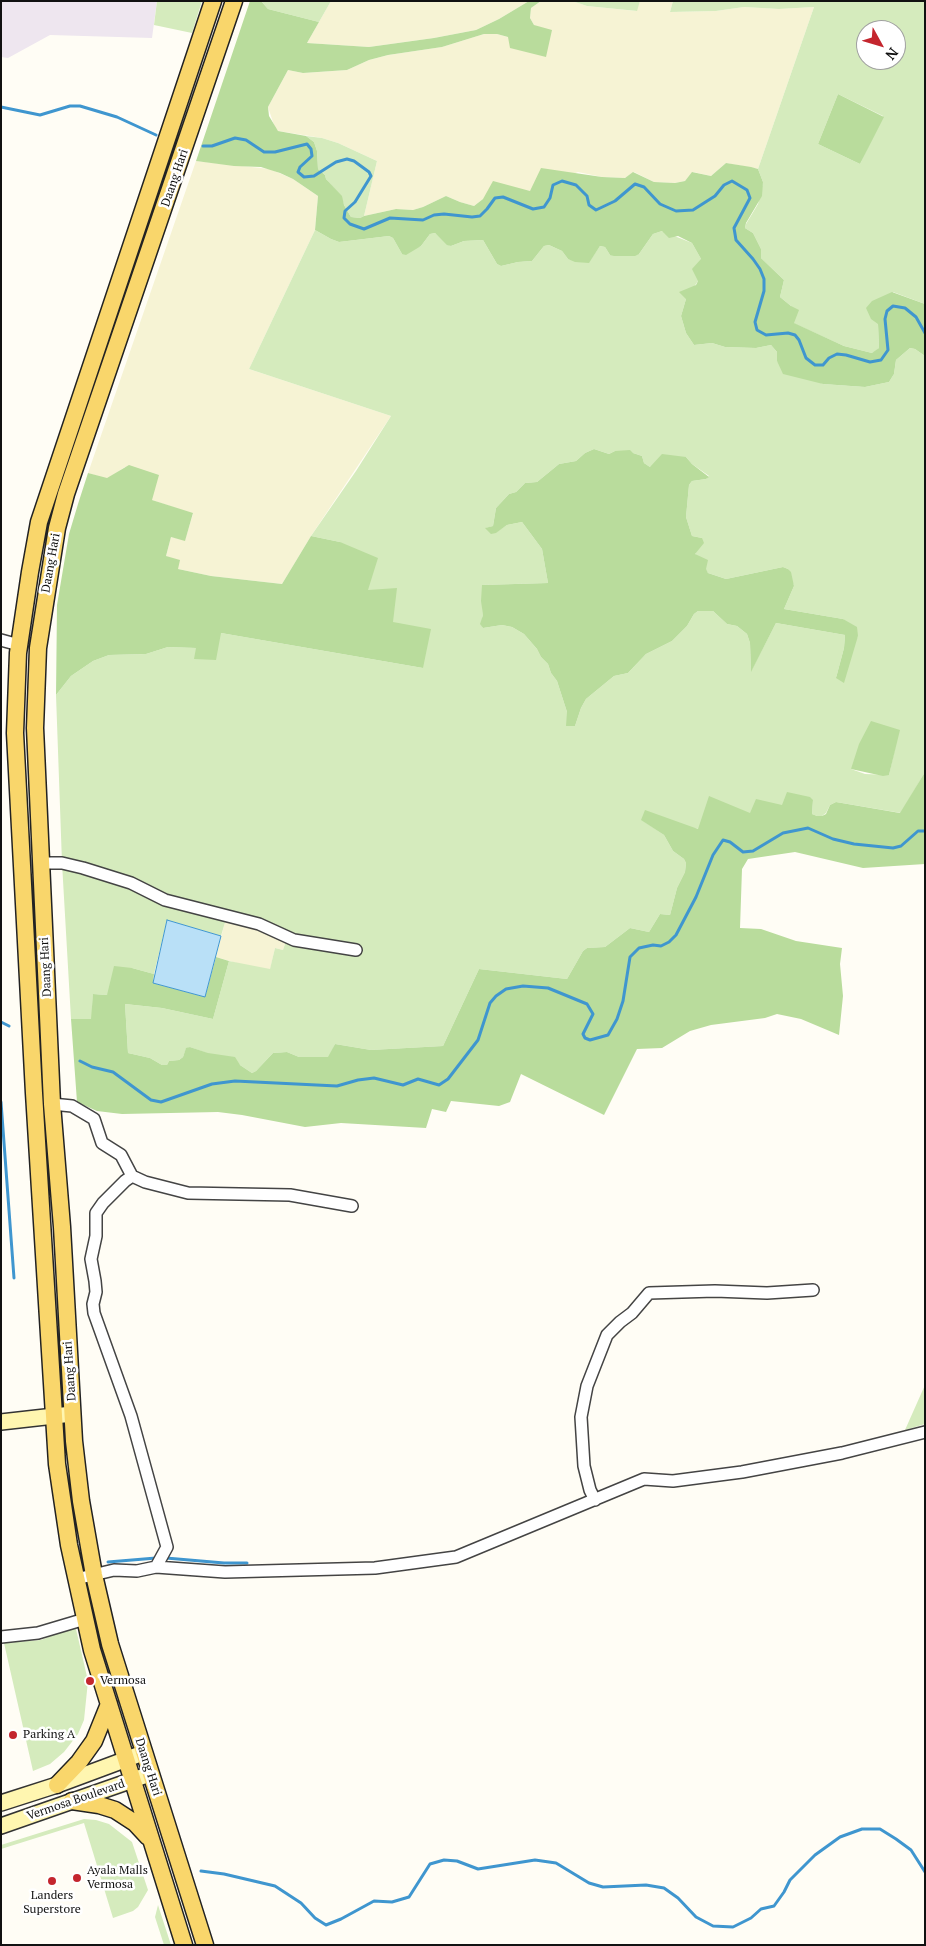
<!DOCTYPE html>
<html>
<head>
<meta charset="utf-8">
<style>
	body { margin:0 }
	#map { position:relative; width:926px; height:1946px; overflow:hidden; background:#fffdf5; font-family:"PT Serif",serif }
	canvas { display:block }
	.frame { position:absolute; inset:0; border:2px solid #111; pointer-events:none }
	.north { position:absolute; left:856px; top:20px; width:50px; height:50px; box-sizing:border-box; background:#fff; border:1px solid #a0a0a0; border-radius:50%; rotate:129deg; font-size:14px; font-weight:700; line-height:20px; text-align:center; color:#111 }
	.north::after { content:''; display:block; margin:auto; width:18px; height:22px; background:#c4262e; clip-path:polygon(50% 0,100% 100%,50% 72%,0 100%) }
</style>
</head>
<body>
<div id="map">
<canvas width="926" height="1946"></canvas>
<div class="frame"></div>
<div class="north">N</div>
</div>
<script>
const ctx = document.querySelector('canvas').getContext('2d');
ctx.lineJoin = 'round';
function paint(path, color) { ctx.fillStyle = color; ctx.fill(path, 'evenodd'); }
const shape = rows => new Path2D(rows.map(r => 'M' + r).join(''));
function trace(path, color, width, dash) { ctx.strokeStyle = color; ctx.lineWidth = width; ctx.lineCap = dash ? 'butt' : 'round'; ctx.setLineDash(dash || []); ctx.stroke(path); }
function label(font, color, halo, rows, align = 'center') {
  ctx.font = font + ' "PT Serif",serif'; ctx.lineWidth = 5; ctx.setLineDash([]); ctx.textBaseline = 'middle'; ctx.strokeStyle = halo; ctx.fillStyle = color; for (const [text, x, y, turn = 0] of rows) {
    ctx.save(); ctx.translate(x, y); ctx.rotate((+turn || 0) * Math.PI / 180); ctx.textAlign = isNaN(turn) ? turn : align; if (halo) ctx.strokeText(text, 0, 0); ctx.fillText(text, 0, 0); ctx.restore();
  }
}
const industrial = shape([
	[1,1,157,1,152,38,50,35,8,58,1,57]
]);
const farmland = shape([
	[331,1,529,1,499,19,476,30,434,38,369,47,307,43],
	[541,1,572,1,587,6,636,11,640,1,673,1,670,12,716,11,744,7,779,9,814,7,758,169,726,163,711,176,693,172,685,181,675,183,654,182,634,172,625,178,602,177,578,172,530,191,517,189,483,199,474,206,460,202,446,196,423,207,413,210,396,209,364,216,377,161,338,143,322,138,278,131,275,128,268,107,288,70,303,73,347,70,369,60,388,55,442,47,484,34,497,34,508,37,540,28,534,25,530,18,531,8],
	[196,161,270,169,293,179,318,196,315,230,249,369,391,416,311,536,282,584,211,576,178,569,166,556,171,537,185,540,193,514,152,500,125,467,107,479,88,473],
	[226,918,287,938,283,950,275,948,270,970,250,967,216,957]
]);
const green = shape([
	[157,1,202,1,192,33,154,25],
	[261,1,331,1,319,22,268,9],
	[572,1,640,1,637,11,587,6],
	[673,1,925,1,925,304,893,292,878,324,879,348,876,352,872,353,844,346,793,323,791,306,780,297,784,280,761,258,761,249,753,233,745,228,746,224,758,204,763,182,758,169,814,7,779,9,744,7,716,11,670,12],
	[866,30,896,30,896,60,866,60],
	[838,94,883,116,860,164,818,144],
	[306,136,322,138,338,143,377,161,364,216,360,218,351,217,344,205,341,196,326,179,325,175,318,169,317,151,314,142],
	[315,230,331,239,339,242,389,236,393,238,402,254,421,246,430,234,435,233,447,244,451,246,464,241,483,240,497,264,501,266,518,262,532,261,544,246,549,245,562,251,568,259,589,262,600,246,605,247,610,255,639,254,653,234,662,231,692,243,701,259,698,281,686,299,681,316,686,333,694,345,712,343,725,347,756,348,771,345,777,352,777,361,823,384,865,387,889,382,894,374,896,360,910,348,915,349,925,356,925,772,901,813,836,802,830,805,826,813,822,816,817,816,812,814,813,800,750,813,699,829,642,820,664,835,673,851,684,859,686,863,685,872,677,888,670,915,660,914,649,932,630,928,605,947,587,948,583,951,567,979,479,969,443,1046,371,1050,335,1044,329,1057,299,1057,287,1052,273,1053,256,1071,252,1073,240,1065,190,1047,186,1049,183,1057,179,1060,169,1061,167,1065,162,1065,150,1058,128,1053,125,1004,162,1008,213,1019,229,961,270,969,275,948,283,950,287,938,226,919,221,936,167,920,154,974,132,968,107,995,93,994,92,1019,71,1019,62,863,56,695,71,676,93,661,109,655,146,654,168,647,196,648,221,633,423,668,393,622,368,590,340,542,311,536,356,471,391,416,249,369],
	[594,449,609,454,615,451,633,453,642,456,644,463,650,467,686,457,692,464,709,476,706,479,692,481,689,485,686,517,692,536,702,538,695,554,708,573,726,579,783,567,788,569,794,586,784,609,843,619,858,636,836,678,844,648,845,635,776,623,751,671,750,643,747,634,737,626,727,624,713,611,698,611,694,614,687,626,672,641,646,654,628,673,614,676,586,699,581,708,575,726,567,726,567,712,557,681,551,673,548,664,541,657,537,649,524,634,512,627,502,625,483,628,481,624,483,615,482,585,548,583,542,549,522,522,507,525,495,533,486,528,493,526,496,508,509,494,516,492,525,483,537,482,559,464,576,461,585,453],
	[899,730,889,775,865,774,851,769],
	[925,1385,925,1424,905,1430],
	[72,1628,76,1629,88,1681,84,1720,78,1734,64,1752,50,1764,33,1771,4,1643,41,1640],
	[84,1819,96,1820,109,1824,132,1842,148,1890,138,1907,133,1911,113,1918,84,1823,1,1849,1,1845],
	[158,1905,171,1945,164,1945,155,1917]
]);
const forest = shape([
	[250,1,261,1,268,9,319,22,307,43,369,47,434,38,476,30,499,19,529,1,541,1,531,8,530,18,534,25,552,30,546,57,510,48,508,37,497,34,484,34,442,47,388,55,369,60,347,70,303,73,288,70,268,107,269,116,278,131,306,136,314,142,317,151,318,169,325,175,326,179,342,196,344,205,351,217,360,218,364,216,396,209,413,210,423,207,446,196,460,202,474,206,483,199,493,181,530,191,541,168,602,177,625,178,633,172,654,182,675,183,685,181,692,172,711,176,726,163,751,167,758,169,763,182,762,196,746,223,745,228,753,233,761,249,761,258,784,280,780,297,791,306,799,310,794,323,844,346,872,353,879,348,878,324,871,319,866,308,872,301,892,292,925,304,925,356,915,349,910,348,896,360,894,374,889,382,865,387,823,384,783,374,777,361,777,352,771,345,756,348,725,347,712,343,694,345,686,333,681,316,686,299,679,292,696,285,698,281,692,269,701,259,692,243,678,236,669,238,662,231,653,234,639,254,635,256,614,256,610,255,605,247,600,246,589,263,575,262,568,259,562,251,549,245,544,246,532,261,518,262,501,266,497,264,483,240,464,241,451,246,447,245,435,233,430,234,421,246,406,255,402,254,393,238,389,236,339,242,331,239,315,230,318,196,293,179,280,173,261,167,234,166,196,161],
	[838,94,884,117,860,164,818,144],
	[594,449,609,454,615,451,630,450,633,453,642,456,644,463,650,467,662,454,686,457,692,464,709,477,706,479,692,481,689,485,686,517,692,536,702,538,704,543,695,554,708,560,706,569,708,573,726,579,783,567,788,569,791,572,794,586,784,609,843,619,857,627,858,636,844,683,836,678,844,648,845,635,776,623,751,672,750,643,747,634,737,626,727,624,713,611,698,611,694,614,687,626,672,641,646,654,628,673,614,676,586,699,581,708,575,726,566,726,567,712,557,681,551,673,548,664,541,657,537,649,524,634,512,627,502,625,483,628,480,624,483,615,481,601,482,585,548,583,542,549,522,522,507,525,496,533,491,534,485,528,493,526,496,508,509,494,516,492,525,483,537,482,559,464,576,461,585,453],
	[129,465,159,475,152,500,193,513,185,541,171,537,166,556,180,560,178,569,211,576,282,584,311,536,340,542,378,558,368,590,397,588,393,622,431,629,423,668,221,633,216,660,194,659,196,648,168,647,146,654,109,655,93,661,71,676,56,695,57,605,69,534,78,504,88,473,107,478],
	[871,721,900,730,889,775,883,776,851,769,859,744],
	[925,772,925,864,863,868,795,852,748,859,742,869,740,928,761,929,796,941,842,948,840,964,843,996,839,1035,801,1019,777,1014,765,1018,711,1025,690,1031,662,1048,637,1049,604,1115,521,1074,510,1102,499,1106,451,1101,446,1112,432,1109,426,1128,341,1123,305,1127,242,1115,218,1112,122,1114,97,1111,77,1102,71,1019,91,1019,93,994,107,995,114,966,132,968,154,974,153,983,205,997,216,957,229,961,213,1019,162,1008,125,1004,128,1053,150,1058,162,1065,167,1065,169,1061,179,1060,183,1057,186,1048,190,1047,208,1053,235,1057,240,1065,252,1073,256,1071,273,1053,287,1052,299,1057,328,1057,335,1044,371,1050,443,1046,479,969,567,979,583,951,587,948,605,947,630,928,649,932,660,914,670,915,677,888,685,872,686,863,684,859,673,851,664,835,641,820,645,810,698,829,709,796,750,813,756,799,782,805,787,792,810,797,813,800,812,814,817,816,822,816,826,814,830,805,836,802,900,813]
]);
const water = shape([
	[167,920,221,936,205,997,153,983,167,920]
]);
const stream = shape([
	[1,107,40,115,70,106,80,106,117,117,156,135],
	[203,146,212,146,235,138,246,140,264,152,275,152,307,144,311,149,312,156,300,167,298,172,304,177,314,176,336,162,347,159,354,161,369,172,371,176,355,202,345,211,344,218,350,224,364,229,390,218,423,220,434,215,444,214,472,217,480,216,487,209,495,198,503,197,533,209,544,207,550,198,553,185,562,181,576,185,587,196,589,205,596,210,615,201,635,184,644,187,660,204,676,211,693,210,715,196,724,185,732,181,747,190,750,198,734,228,736,240,753,259,760,269,764,279,764,291,755,322,757,330,766,335,788,333,795,335,799,340,806,358,815,365,823,365,829,358,837,354,846,355,870,362,881,360,888,350,885,319,887,311,893,306,905,308,916,317,925,333],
	[1,1022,9,1026],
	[80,1061,92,1067,113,1072,151,1100,161,1102,212,1084,235,1081,337,1086,358,1080,374,1078,403,1085,418,1079,439,1085,448,1079,478,1040,490,1003,496,996,506,989,523,986,548,988,587,1004,593,1014,583,1034,585,1038,590,1040,608,1035,617,1019,623,1001,630,957,639,948,653,945,661,946,669,942,676,935,696,897,713,855,723,840,730,842,743,852,753,851,783,833,808,828,833,839,854,844,893,848,901,846,918,831,925,831],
	[1,1102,14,1278],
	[166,1558,224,1563,247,1563],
	[108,1562,156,1558],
	[201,1871,224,1874,275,1886,301,1903,315,1918,326,1925,341,1919,374,1901,392,1902,409,1897,430,1864,444,1860,457,1861,478,1869,535,1860,556,1863,589,1883,603,1887,646,1885,664,1888,678,1898,696,1917,713,1926,733,1927,751,1918,761,1909,774,1906,784,1892,790,1880,815,1855,840,1837,862,1829,880,1829,896,1839,911,1850,925,1872]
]);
const street = shape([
	[1,640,19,645],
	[41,863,62,863,83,868,131,883,165,900,259,924,294,940,356,950],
	[52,1104,72,1106,94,1119,102,1143,121,1155,132,1176],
	[595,1500,590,1490,584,1466,581,1417,587,1386,607,1335,620,1322,632,1313,649,1293,715,1291,767,1293,813,1290],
	[156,1567,167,1547,131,1416,94,1313,93,1304,96,1292,95,1281,91,1259,96,1236,96,1213,103,1203,125,1181,132,1176,145,1182,188,1193,290,1195,352,1206],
	[76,1579,114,1570,137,1571,156,1567,225,1572,375,1568,456,1557,644,1479,673,1481,742,1472,842,1453,925,1432],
	[1,1637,38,1633,85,1619]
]);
const secondary = shape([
	[1,1422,72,1414],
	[1,1803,57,1785,143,1753],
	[1,1826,150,1774]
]);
const primary = shape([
	[57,1785,79,1762,94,1741,109,1704],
	[72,1801,99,1805,115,1810,135,1823,148,1837],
	[184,1945,92,1650,69,1545,57,1464,34,1093,15,733,18,653,30,572,39,522,213,1],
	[205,1945,110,1644,94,1575,81,1501,74,1441,62,1227,52,1104,35,728,38,648,57,528,66,494,234,1]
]);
const markers = [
	[90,1681,5,"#c4262e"],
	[13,1735,5,"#c4262e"],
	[77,1878,5,"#c4262e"],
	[52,1881,5,"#c4262e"]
];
const streetNames = [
	["Daang Hari",175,178,-71],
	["Daang Hari",51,563,-80],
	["Daang Hari",46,967,-93],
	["Daang Hari",70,1371,-94],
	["Daang Hari",148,1767,72],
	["Vermosa Boulevard",76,1800,-19]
];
const poiNames = [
	["Vermosa",100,1681],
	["Parking A",23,1735],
	["Ayala Malls",87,1871],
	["Vermosa",87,1885],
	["Landers",52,1896,"center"],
	["Superstore",52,1910,"center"]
];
paint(industrial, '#eee6ef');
paint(farmland, '#f6f3d4');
paint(green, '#d5ebbd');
paint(forest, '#b9dc9c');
paint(water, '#b9e0f7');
trace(water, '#3f96cf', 1);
trace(stream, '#3f96cf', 3);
trace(street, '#444', 14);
trace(secondary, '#333', 18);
trace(primary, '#222', 19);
trace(street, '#fff', 11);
trace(secondary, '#fff6b0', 15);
trace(primary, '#f9d66b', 16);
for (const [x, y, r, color] of markers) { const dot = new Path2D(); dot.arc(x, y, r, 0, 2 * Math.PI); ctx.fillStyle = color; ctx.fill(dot); trace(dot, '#fff', 2); }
label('12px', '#111', '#fff', streetNames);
label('12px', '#111', '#fff', poiNames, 'left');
</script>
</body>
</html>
